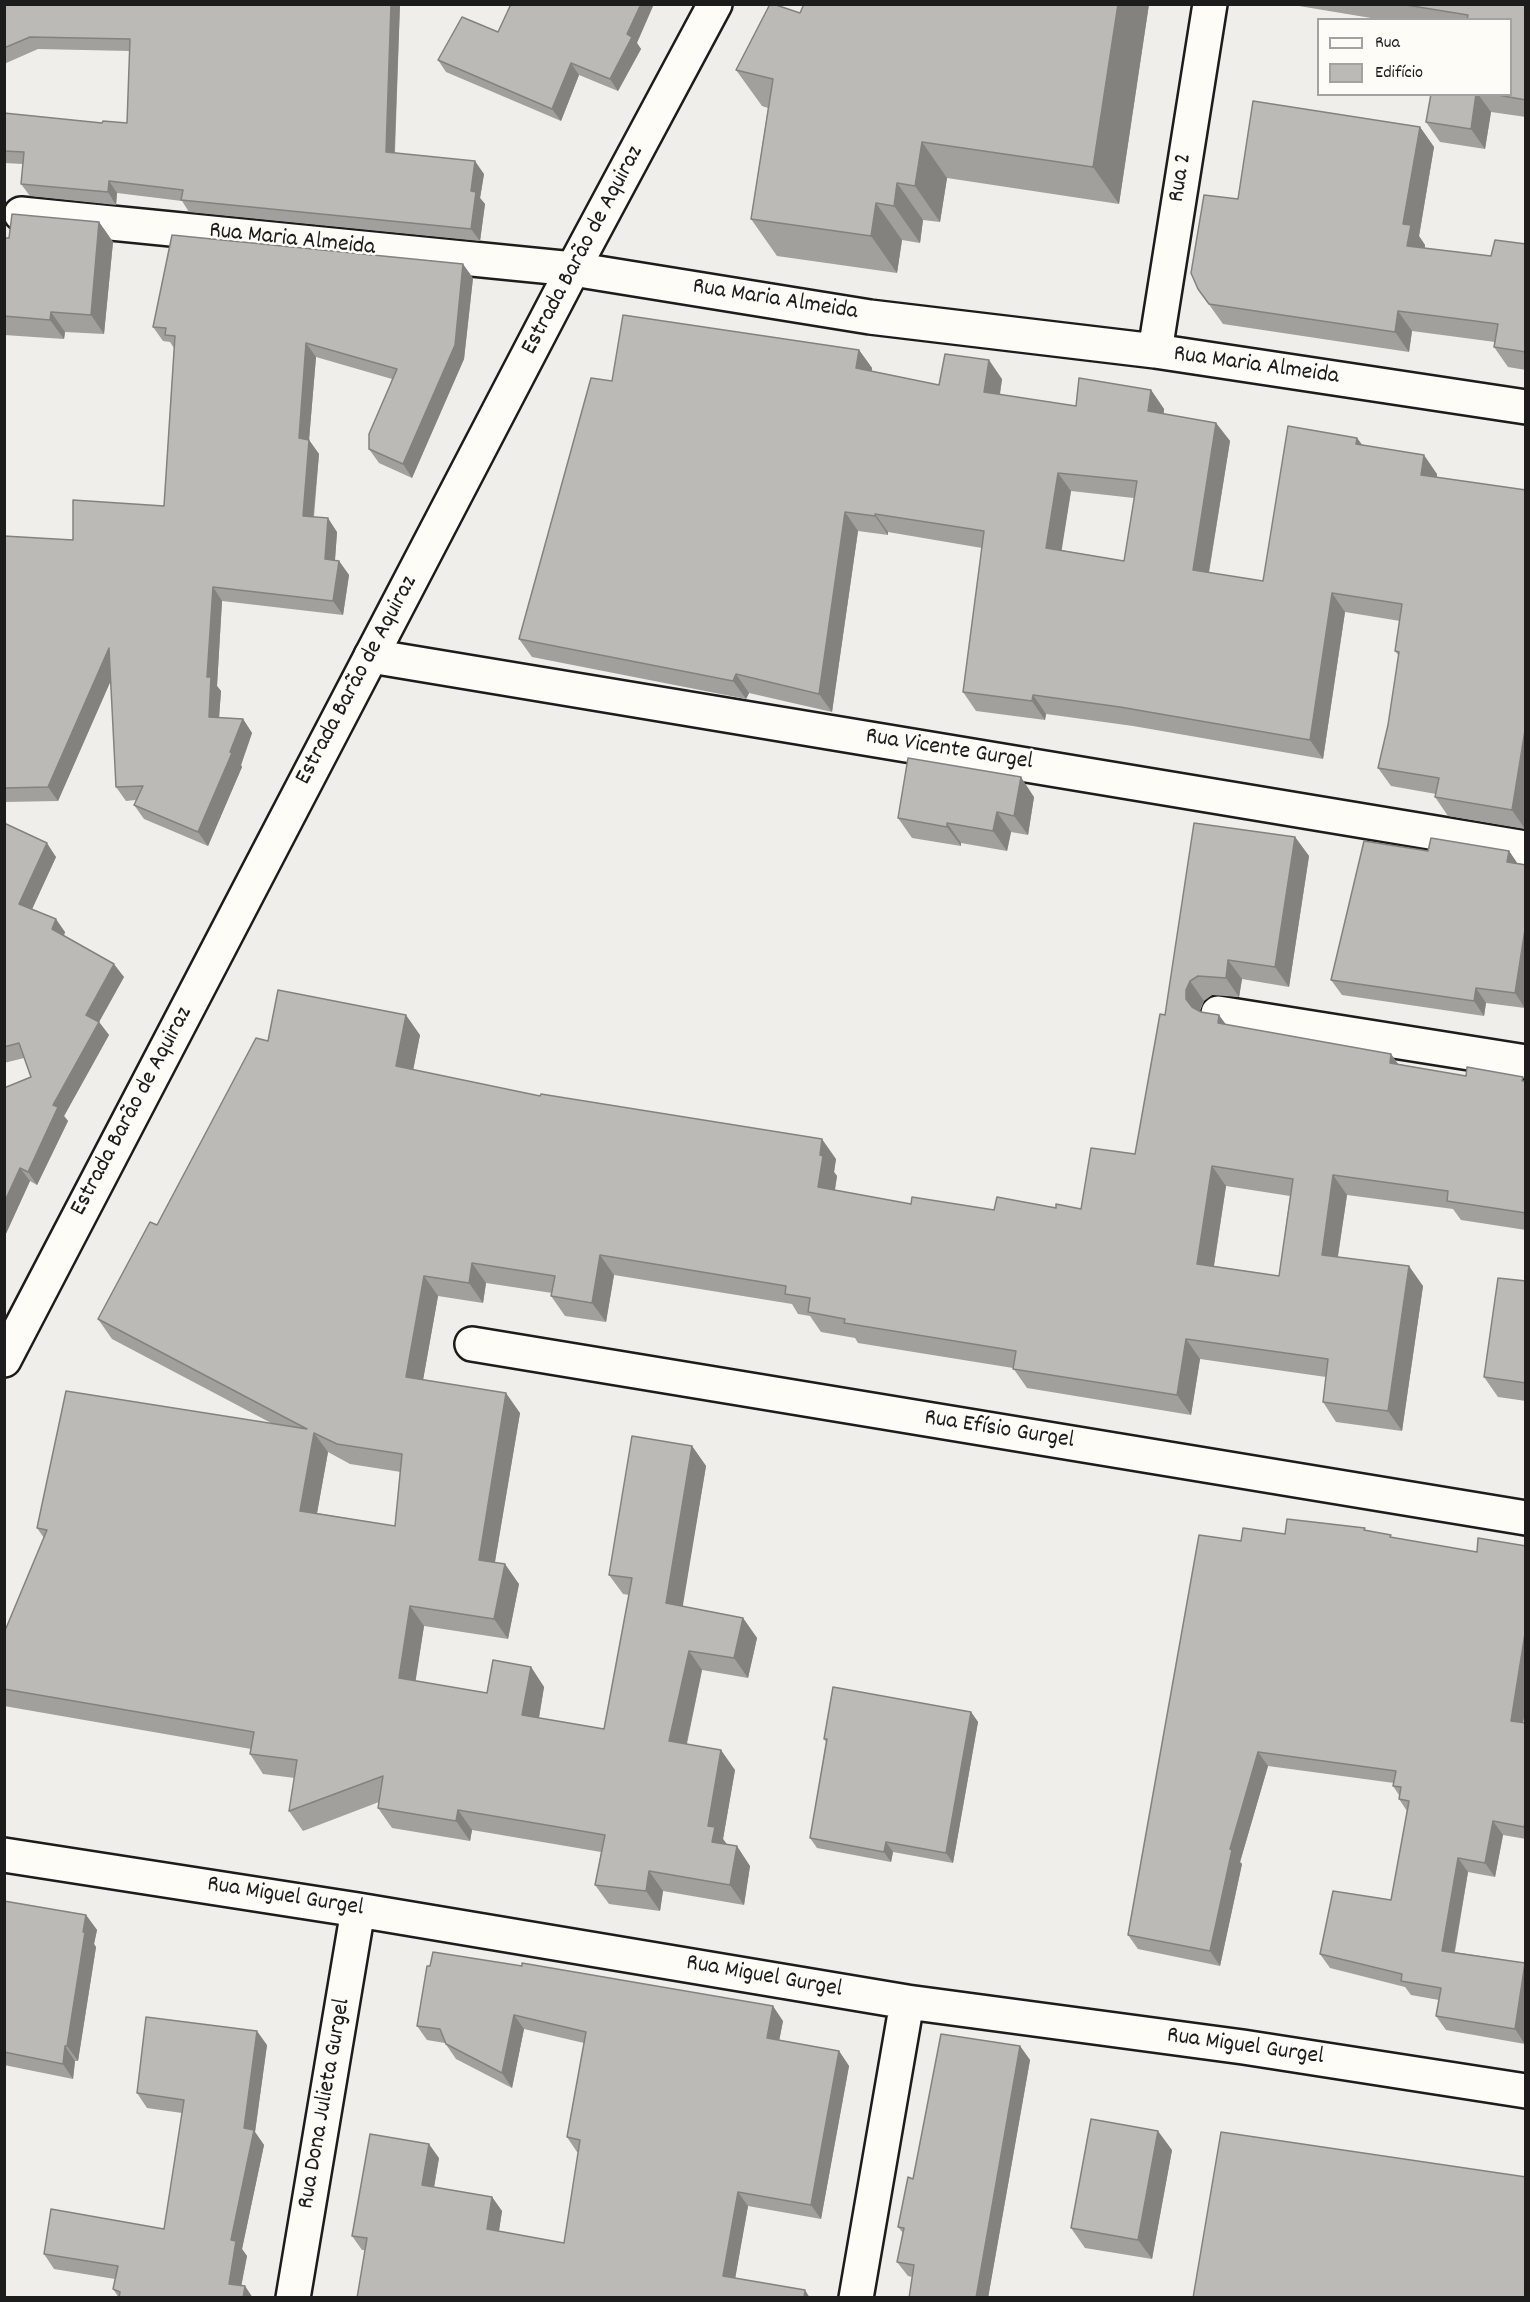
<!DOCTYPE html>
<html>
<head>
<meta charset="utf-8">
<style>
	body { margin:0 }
	#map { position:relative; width:1530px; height:2302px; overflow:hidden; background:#f0eeea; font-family:Dekko,sans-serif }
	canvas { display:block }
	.frame { position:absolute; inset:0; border:6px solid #1c1c1c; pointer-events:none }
	.legend { position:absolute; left:1317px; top:18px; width:195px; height:78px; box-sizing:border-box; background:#fdfcf7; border:2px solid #a3a29f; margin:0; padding:8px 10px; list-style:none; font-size:18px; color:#1c1c1c }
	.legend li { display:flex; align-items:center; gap:12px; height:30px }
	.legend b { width:30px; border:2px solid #a3a29f }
</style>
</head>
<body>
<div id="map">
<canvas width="1530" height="2302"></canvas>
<div class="frame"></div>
<ul class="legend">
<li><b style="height:8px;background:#fdfcf7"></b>Rua</li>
<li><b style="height:16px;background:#bbbab6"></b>Edifício</li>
</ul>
</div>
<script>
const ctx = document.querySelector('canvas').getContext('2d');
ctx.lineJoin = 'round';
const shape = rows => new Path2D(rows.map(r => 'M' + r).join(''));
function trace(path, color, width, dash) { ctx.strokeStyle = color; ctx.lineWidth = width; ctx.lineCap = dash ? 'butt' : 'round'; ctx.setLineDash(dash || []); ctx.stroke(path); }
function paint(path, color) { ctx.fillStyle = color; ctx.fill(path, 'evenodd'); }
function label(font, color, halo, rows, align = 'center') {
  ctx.font = font + ' Dekko,sans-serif'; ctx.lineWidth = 5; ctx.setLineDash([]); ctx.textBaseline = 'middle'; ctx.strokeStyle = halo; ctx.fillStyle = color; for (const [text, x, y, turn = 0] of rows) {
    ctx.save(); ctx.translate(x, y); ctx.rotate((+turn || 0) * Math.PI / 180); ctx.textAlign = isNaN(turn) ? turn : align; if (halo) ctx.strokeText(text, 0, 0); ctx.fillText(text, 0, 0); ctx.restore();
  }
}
const minor = shape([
	[21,214,573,269,870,317,1155,351,1526,407],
	[1155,351,1210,4],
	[371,656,1526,848],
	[1218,1013,1526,1062],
	[472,1344,1526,1518],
	[4,1855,358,1910,907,2002,1243,2047,1526,2091],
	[293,2298,358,1910],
	[856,2298,907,2002]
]);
const tertiary = shape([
	[4,1360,573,269,715,4]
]);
const wall = shape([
	[4,4,400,4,395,153,484,174,480,198,485,204,480,241,189,212,182,201,117,193,116,205,30,196,21,184,23,164,4,163,4,113,102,123,127,123,130,51,38,49,4,64],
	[804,4,1149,4,1119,204,947,178,940,222,923,220,920,243,902,240,897,273,777,256,751,219,768,108,762,106,736,70,800,13],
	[1297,4,1526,4,1526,117,1491,112,1485,149,1440,142,1426,122,1431,94,1510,94,1510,20,1383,20,1299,6],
	[498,32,637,43,641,49,618,91,579,75,561,121,446,72,438,60],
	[1420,127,1434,147,1419,236,1425,245,1425,248,1491,256,1526,244,1526,370,1508,367,1494,347,1495,342,1412,331,1409,352,1223,324,1198,289,1238,199],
	[99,222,113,242,104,334,65,332,64,339,4,335,4,238,9,238],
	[473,278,464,359,412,478,379,463,369,449,392,379,316,357,309,440,319,454,314,517,337,532,335,560,339,561,349,575,343,615,222,601,217,686,221,691,219,718,243,719,252,733,241,765,242,767,208,846,144,819,134,805,136,800,126,801,116,787,111,680,58,801,4,802,4,536,73,540,164,506,174,348,170,342,163,341,153,327],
	[859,350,872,368,872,371,939,385,1002,379,1000,395,1076,406,1151,390,1164,409,1164,414,1216,423,1230,441,1209,573,1263,581,1357,438,1363,446,1437,474,1437,477,1525,829,1448,816,1435,797,1436,794,1391,786,1378,768,1388,725,1399,656,1395,651,1400,621,1345,612,1323,759,1133,726,1046,714,1045,720,976,711,963,692,982,548,888,532,888,535,858,531,832,712,749,693,746,699,532,657,519,639,612,381],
	[1071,491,1134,498,1124,561,1061,550],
	[1034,797,1028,835,1011,832,1007,851,961,843,961,846,912,838,898,818],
	[4,823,56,857,32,909,65,932,64,936,124,977,99,1022,109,1035,64,1116,68,1121,37,1185,30,1181,4,1238,4,1088,31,1077,24,1058,4,1063],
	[1295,837,1309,856,1289,987,1242,979,1239,997,1212,995,1204,1001,1200,1011,1226,1025,1391,1054,1398,1064,1466,1076,1526,1081,1526,1230,1461,1220,1453,1209,1347,1195,1338,1257,1423,1286,1402,1431,1336,1422,1323,1402,1326,1377,1200,1359,1191,1415,1027,1388,1013,1368,858,1343,855,1338,821,1332,810,1316,798,1314,792,1304,614,1275,606,1322,565,1316,551,1296,552,1293,486,1283,483,1303,438,1296,423,1380,520,1413,495,1562,519,1584,508,1639,424,1626,415,1681,487,1693,531,1667,544,1687,539,1718,604,1729,629,1595,623,1594,609,1575,692,1446,706,1466,682,1606,743,1618,757,1638,748,1678,702,1670,687,1744,735,1770,723,1839,727,1845,750,1866,744,1905,663,1891,660,1911,609,1904,595,1885,601,1852,472,1830,470,1841,392,1828,378,1808,379,1802,303,1831,289,1811,295,1778,263,1774,250,1754,251,1749,4,1706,4,1633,44,1538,37,1528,273,1424,112,1339,98,1319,157,1225,268,1041,420,1035,413,1070,836,1159,834,1172,837,1176,835,1190,911,1204,994,1210,1056,1208,1081,1209,1135,1154,1165,1015],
	[1226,1186,1290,1196,1279,1276,1214,1266],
	[328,1452,350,1464,401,1472,395,1526,317,1513],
	[1428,851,1509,851,1518,864,1526,865,1525,1008,1486,1003,1484,1016,1342,995,1331,980],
	[1526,1281,1526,1401,1498,1397,1484,1377],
	[1366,1530,1393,1538,1477,1552,1526,1546,1526,1705,1523,1723,1526,1723,1526,1839,1503,1835,1495,1877,1468,1872,1455,1952,1525,1963,1525,2044,1446,2030,1436,2016,1439,2000,1411,1995,1405,1987,1330,1968,1320,1954,1391,1900,1407,1811,1399,1799,1399,1795,1393,1786,1394,1783,1268,1766,1240,1862,1242,1864,1220,1966,1138,1949,1128,1935,1241,1541,1285,1534],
	[971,1712,978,1722,953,1863,893,1852,891,1862,817,1848,810,1838,826,1742,824,1739],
	[4,1901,86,1915,97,1930,94,1944,96,1947,78,2061,75,2061,73,2079,4,2065],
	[427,1966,783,2021,779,2040,839,2051,849,2066,821,2219,748,2206,735,2278,362,2250,352,2236,439,2158,434,2187,492,2197,502,2211,499,2231,564,2243,579,2152,577,2152,567,2137,584,2043,524,2029,512,2088,456,2059,445,2043,427,2040,417,2026],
	[267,2045,255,2132,264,2145,242,2249,247,2256,241,2285,253,2298,119,2298,113,2289,115,2279,54,2269,44,2254,164,2229,182,2113,147,2108,137,2093],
	[1020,2046,1030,2060,988,2298,909,2298,912,2277,908,2276,897,2262,903,2233,898,2227,913,2179],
	[1172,2150,1152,2259,1085,2248,1071,2228]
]);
const shadedWall = shape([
	[391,4,400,4,394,164,386,152],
	[641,4,654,4,637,43,641,49,618,91,610,79,627,34],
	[1118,4,1149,4,1119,204,1093,167],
	[571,63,579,75,561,121,552,109],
	[1476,94,1478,94,1491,112,1485,149,1471,129],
	[1420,127,1434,147,1419,236,1425,245,1421,266,1407,246,1403,224],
	[922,142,947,178,940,222,915,186],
	[475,161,484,174,480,198,485,204,480,241,471,229,471,191],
	[109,181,117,193,116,205,108,192],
	[897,183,923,220,920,243,894,206],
	[876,203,902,240,897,273,871,236],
	[99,222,113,242,104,334,91,315],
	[463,264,473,278,464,359,412,478,403,464],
	[1398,311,1412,331,1409,352,1395,332],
	[51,312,65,332,64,339,50,320],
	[306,343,316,357,309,440,319,454,312,530,303,516,299,438],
	[859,350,872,368,870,387,856,368],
	[989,360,1002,379,997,411,984,392],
	[1151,390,1164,409,1161,430,1148,411],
	[1216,423,1230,441,1206,589,1193,570],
	[1357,438,1370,456,1356,444],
	[1424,455,1437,474,1434,493,1421,475],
	[1058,473,1071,491,1059,567,1046,548],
	[845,512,858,531,832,712,819,694],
	[875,514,888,532,888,535,875,516],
	[328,518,337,532,334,573,325,559],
	[339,561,349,575,343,615,333,601],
	[213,587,222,601,217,686,221,691,218,731,209,717,207,677],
	[1332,593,1345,612,1323,759,1310,740],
	[109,648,119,662,58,801,48,787],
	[736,674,749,693,746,699,733,681],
	[1033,695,1046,714,1045,720,1032,701],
	[243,719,252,733,241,765,242,767,208,846,198,832],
	[1526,724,1525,829,1512,810],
	[1021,777,1034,797,1028,835,1014,816],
	[997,812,1011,832,1007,851,993,831],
	[947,823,961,843,961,846,947,827],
	[1295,837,1309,856,1289,987,1275,967],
	[47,843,56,857,28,918,19,904],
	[1509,851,1519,866,1507,862],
	[56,919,65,932,61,942,52,929],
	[1526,923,1526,1005,1525,1008,1515,993],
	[1228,960,1242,979,1239,997,1226,978],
	[114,964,124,977,99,1022,109,1035,64,1116,68,1121,37,1185,28,1172,86,1015],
	[1190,981,1204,1001,1200,1009,1200,1019,1186,999,1186,990],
	[1476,988,1486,1003,1484,1016,1474,1001],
	[406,1015,420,1035,410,1086,396,1066],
	[1219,1015,1233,1034,1218,1023],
	[1391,1054,1405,1074,1390,1063],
	[822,1139,836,1159,834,1172,837,1176,832,1207,818,1187,820,1155],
	[1212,1166,1226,1186,1211,1284,1197,1264],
	[20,1168,30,1181,4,1238,4,1203],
	[1333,1175,1347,1195,1335,1274,1322,1255],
	[600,1255,614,1275,606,1322,592,1303],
	[472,1263,486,1283,483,1303,469,1283],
	[1409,1266,1423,1286,1402,1431,1388,1411],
	[424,1276,438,1296,420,1397,406,1377],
	[1186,1339,1200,1359,1191,1415,1177,1395],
	[506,1393,520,1413,492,1579,479,1560],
	[314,1433,328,1452,314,1530,300,1511],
	[692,1446,706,1466,680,1623,666,1603],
	[505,1564,519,1584,508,1639,494,1619],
	[410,1606,424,1626,413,1698,399,1678],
	[743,1618,757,1638,748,1678,734,1658],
	[1526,1627,1526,1705,1521,1736,1511,1721],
	[689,1651,702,1670,683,1760,669,1741],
	[531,1667,544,1687,536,1735,522,1715],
	[971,1712,978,1722,953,1863,946,1853],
	[721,1750,735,1770,723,1839,729,1847,712,1842,708,1826],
	[1258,1752,1268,1766,1240,1862,1242,1864,1220,1966,1210,1951,1230,1849],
	[458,1810,472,1830,470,1841,456,1821],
	[1493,1821,1503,1835,1495,1877,1485,1863],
	[886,1842,893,1852,891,1862,884,1852],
	[737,1846,750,1866,744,1905,730,1885],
	[1458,1858,1468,1872,1452,1965,1442,1951],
	[649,1871,663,1891,660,1911,646,1891],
	[86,1915,97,1930,94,1944,96,1947,78,2061,67,2046,83,1932],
	[1525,1963,1526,1964,1525,2044,1515,2029],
	[773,2006,783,2021,777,2052,767,2038],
	[514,2015,524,2029,512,2088,502,2073],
	[257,2031,267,2045,255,2132,264,2145,242,2249,247,2256,239,2298,229,2284,231,2240,244,2128],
	[65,2046,75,2061,73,2079,63,2064],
	[1020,2046,1030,2060,988,2298,976,2298],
	[839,2051,849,2066,821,2219,811,2205],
	[1158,2131,1172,2150,1152,2259,1138,2240],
	[429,2144,439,2158,432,2199,422,2185],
	[738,2192,748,2206,733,2291,723,2276],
	[492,2197,502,2211,497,2243,487,2229],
	[245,2286,253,2298,243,2298],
	[805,2290,810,2298,804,2298]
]);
const building = shape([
	[4,4,391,4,386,152,475,161,471,191,476,192,471,229,181,200,183,190,109,181,108,192,21,184,24,152,4,151,4,113,102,123,103,121,127,123,130,39,30,37,4,48,4,4],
	[511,4,641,4,627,34,632,37,610,79,571,63,552,109,438,60,462,17,498,32,511,4],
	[770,4,773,4,800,13,804,4,1118,4,1093,167,922,142,915,186,897,183,894,206,876,203,871,236,751,219,773,79,736,70,770,4],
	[1400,4,1526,4,1526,100,1492,94,1510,94,1510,20,1467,20,1468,15,1400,4],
	[1431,94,1476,94,1471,129,1426,122,1431,94],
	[1253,101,1420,127,1403,224,1411,225,1407,246,1491,256,1495,240,1526,244,1526,352,1494,347,1498,324,1398,311,1395,332,1209,304,1198,289,1191,273,1204,195,1238,199,1253,101],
	[12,214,99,222,91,315,51,312,50,320,4,316,4,238,9,238,12,214],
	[172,235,463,264,455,345,403,464,369,449,369,434,397,369,306,343,299,438,309,440,303,516,328,518,325,559,339,561,333,601,213,587,207,677,211,677,209,717,243,719,230,752,232,753,198,832,134,805,143,786,116,787,109,648,48,787,4,788,4,536,73,540,73,500,164,506,175,336,165,335,166,328,153,327,172,235],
	[623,315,859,350,856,368,939,385,945,354,989,360,984,392,1076,406,1079,378,1151,390,1148,411,1216,423,1193,570,1263,581,1288,426,1357,438,1356,444,1424,455,1421,475,1526,490,1526,724,1512,810,1435,797,1439,778,1378,768,1388,725,1399,652,1395,651,1402,604,1332,593,1310,740,1120,707,1033,695,1032,701,963,692,984,531,875,514,875,516,845,512,819,694,736,674,733,681,519,639,591,378,612,381,623,315],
	[1058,473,1137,481,1124,561,1046,548,1058,473],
	[908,758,1021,777,1014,816,997,812,993,831,947,823,947,827,898,818,908,758],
	[4,823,47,843,19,904,56,919,52,929,114,964,86,1015,99,1022,53,1105,58,1107,28,1172,20,1168,4,1203,4,1088,31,1077,19,1043,4,1047,4,823],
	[1194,823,1295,837,1275,967,1228,960,1226,978,1198,976,1190,981,1186,990,1186,999,1192,1007,1201,1012,1219,1015,1218,1023,1391,1054,1390,1063,1466,1076,1467,1067,1523,1077,1522,1081,1526,1081,1526,1213,1447,1201,1448,1191,1333,1175,1322,1255,1409,1266,1388,1411,1323,1402,1328,1359,1186,1339,1177,1395,1013,1369,1016,1351,844,1323,845,1319,808,1312,810,1298,785,1294,786,1286,600,1255,592,1303,551,1296,555,1276,472,1263,469,1283,424,1276,406,1377,506,1393,479,1560,505,1564,494,1619,410,1606,399,1678,487,1693,493,1660,531,1667,522,1715,604,1729,632,1578,609,1575,632,1436,692,1446,666,1603,743,1618,734,1658,689,1651,669,1741,721,1750,708,1826,715,1827,712,1842,737,1846,730,1885,649,1871,646,1891,595,1885,605,1835,458,1810,456,1821,378,1808,383,1776,289,1811,297,1760,250,1754,254,1732,4,1689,4,1633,47,1530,37,1528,66,1391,307,1429,98,1319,150,1222,157,1225,256,1038,268,1041,278,990,406,1015,396,1066,540,1096,541,1094,822,1139,820,1155,823,1156,818,1187,911,1204,912,1197,994,1210,997,1197,1056,1208,1056,1204,1081,1209,1091,1148,1135,1154,1160,1014,1165,1015,1194,823],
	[1212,1166,1293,1179,1279,1276,1197,1264,1212,1166],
	[314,1433,337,1444,402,1454,395,1526,300,1511,314,1433],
	[1431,838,1509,851,1507,862,1526,865,1526,923,1515,993,1476,988,1474,1001,1331,980,1364,841,1428,851,1431,838],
	[1498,1278,1526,1281,1526,1383,1484,1377,1498,1278],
	[1287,1519,1365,1528,1364,1530,1391,1535,1390,1537,1477,1552,1478,1538,1526,1546,1526,1627,1511,1721,1526,1723,1526,1819,1524,1827,1493,1821,1485,1863,1458,1858,1442,1951,1525,1963,1515,2029,1436,2016,1441,1988,1401,1981,1402,1974,1320,1954,1333,1891,1391,1900,1409,1801,1399,1799,1401,1787,1393,1786,1396,1771,1258,1752,1230,1849,1232,1850,1210,1951,1128,1935,1199,1535,1241,1541,1243,1528,1285,1534,1287,1519],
	[833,1687,971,1712,946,1853,886,1842,884,1852,810,1838,827,1739,824,1739,833,1687],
	[4,1901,86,1915,83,1932,85,1932,67,2046,65,2046,63,2064,4,2052,4,1901],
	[433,1952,522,1966,522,1963,773,2006,767,2038,839,2051,811,2205,738,2192,723,2276,805,2290,804,2298,357,2298,367,2238,352,2236,370,2134,429,2144,422,2185,492,2197,487,2229,564,2243,580,2140,567,2137,586,2032,514,2015,502,2073,446,2044,440,2029,417,2026,427,1966,430,1966,433,1952],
	[146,2017,257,2031,244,2128,254,2130,231,2240,236,2241,229,2284,245,2286,243,2298,119,2298,120,2292,113,2289,118,2266,44,2254,51,2209,164,2229,184,2100,137,2093,146,2017],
	[941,2034,1020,2046,976,2298,909,2298,914,2265,897,2262,904,2228,898,2227,908,2177,913,2179,941,2034],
	[1091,2119,1158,2131,1138,2240,1071,2228,1091,2119],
	[1221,2132,1526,2177,1526,2298,1193,2298,1221,2132]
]);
const streetNames = [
	["Rua 2",1182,178,-81],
	["Rua Maria Almeida",292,241,6],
	["Estrada Barão de Aquiraz",584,251,-62],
	["Rua Maria Almeida",775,301,9],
	["Rua Maria Almeida",1256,367,8],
	["Estrada Barão de Aquiraz",358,681,-62],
	["Rua Vicente Gurgel",949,751,9],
	["Estrada Barão de Aquiraz",133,1112,-62],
	["Rua Efísio Gurgel",999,1431,9],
	["Rua Miguel Gurgel",285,1898,9],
	["Rua Miguel Gurgel",764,1978,10],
	["Rua Miguel Gurgel",1245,2048,8],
	["Rua Dona Julieta Gurgel",326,2104,-80]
];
trace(minor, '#1c1c1c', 38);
trace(tertiary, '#1c1c1c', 38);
trace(minor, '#fdfcf7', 33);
trace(tertiary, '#fdfcf7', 33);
paint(wall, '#a1a09d');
paint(shadedWall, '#83827f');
paint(building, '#bbbab6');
trace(building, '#83827f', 1.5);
label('24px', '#1c1c1c', '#fdfcf7', streetNames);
</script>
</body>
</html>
